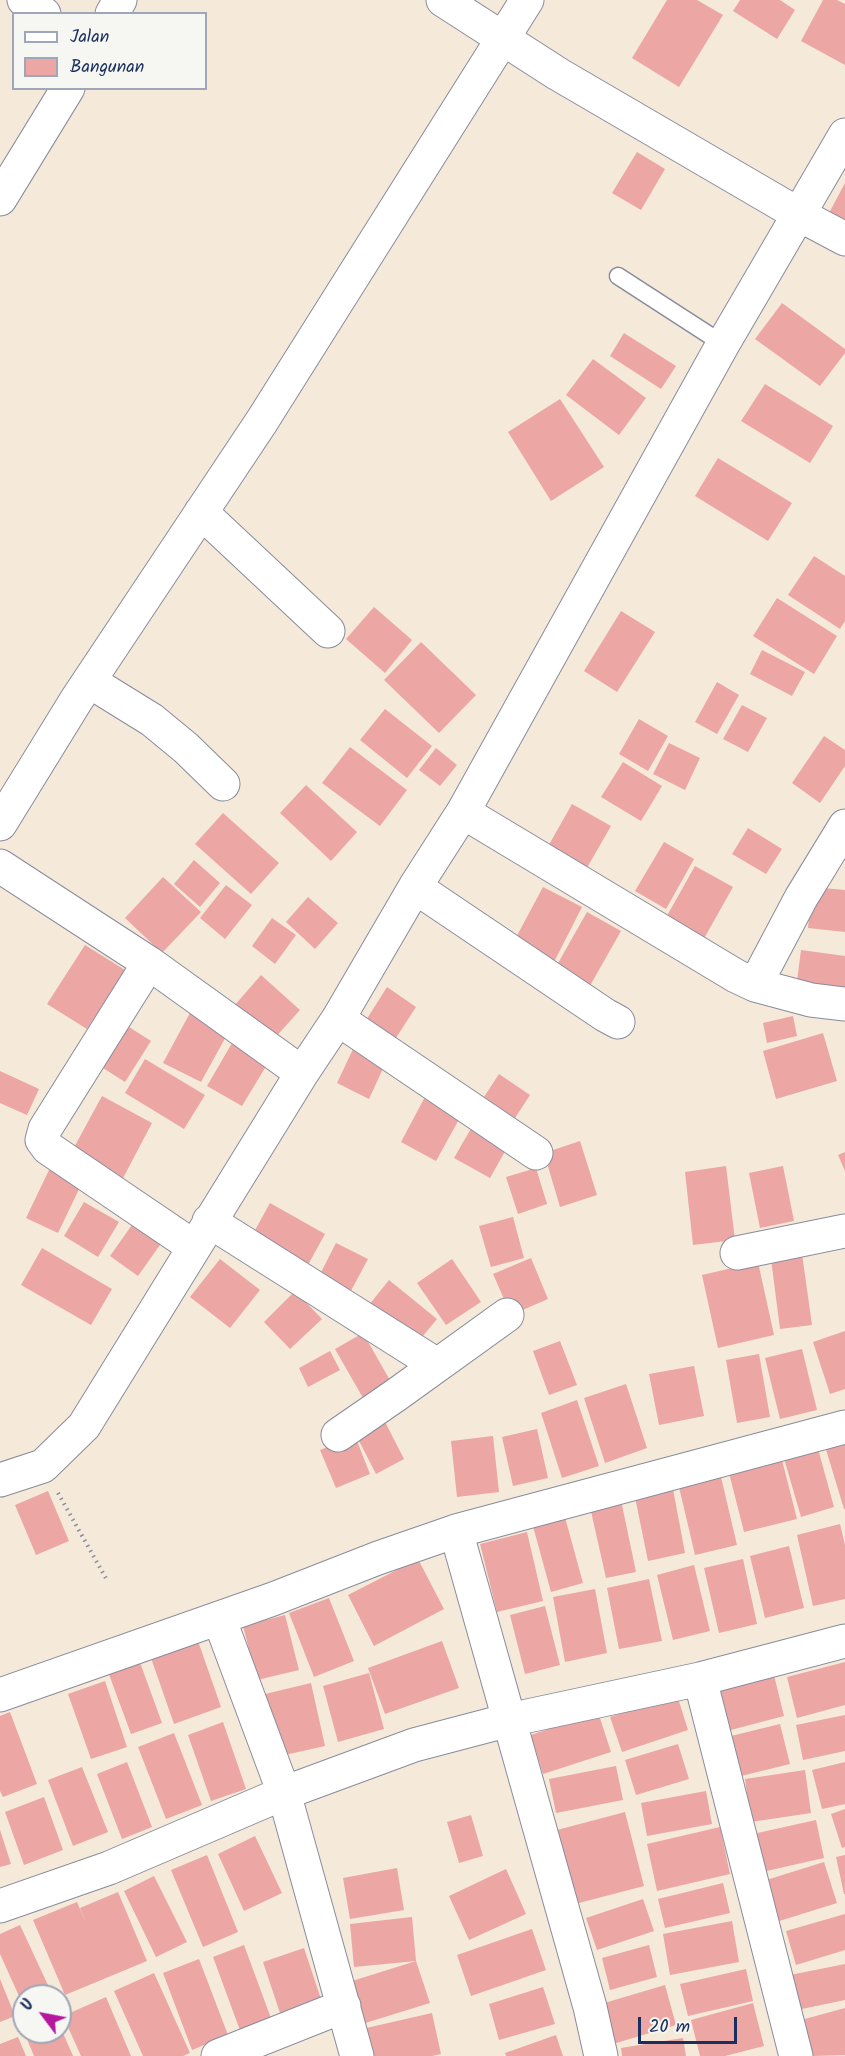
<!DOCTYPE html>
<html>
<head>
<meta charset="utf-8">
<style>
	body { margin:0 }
	#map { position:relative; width:845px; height:2056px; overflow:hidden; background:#f5e9d9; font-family:Kalam,sans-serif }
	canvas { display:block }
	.legend { position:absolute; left:12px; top:12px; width:195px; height:78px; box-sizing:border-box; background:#f6f6f2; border:2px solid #9ea6b7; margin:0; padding:8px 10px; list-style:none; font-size:18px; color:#1b2f5e }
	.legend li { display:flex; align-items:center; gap:12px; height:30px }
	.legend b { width:30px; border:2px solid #9ea6b7 }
	.north { position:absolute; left:12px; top:1984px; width:60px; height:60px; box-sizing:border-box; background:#f6f6f2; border:2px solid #9ea6b7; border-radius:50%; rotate:302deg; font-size:16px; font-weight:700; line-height:24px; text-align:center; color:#1b2f5e }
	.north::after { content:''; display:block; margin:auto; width:21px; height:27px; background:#b5179e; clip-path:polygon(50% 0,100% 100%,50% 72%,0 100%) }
	.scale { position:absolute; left:638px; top:2017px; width:99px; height:27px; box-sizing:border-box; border:3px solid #1b2f5e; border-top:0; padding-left:8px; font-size:18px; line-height:21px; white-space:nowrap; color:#1b2f5e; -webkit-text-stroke:4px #f6f6f2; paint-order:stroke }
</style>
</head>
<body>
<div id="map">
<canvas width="845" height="2056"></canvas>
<ul class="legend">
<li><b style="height:8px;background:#fff"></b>Jalan</li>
<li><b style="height:16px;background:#eca6a4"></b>Bangunan</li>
</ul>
<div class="north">U</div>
<div class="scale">20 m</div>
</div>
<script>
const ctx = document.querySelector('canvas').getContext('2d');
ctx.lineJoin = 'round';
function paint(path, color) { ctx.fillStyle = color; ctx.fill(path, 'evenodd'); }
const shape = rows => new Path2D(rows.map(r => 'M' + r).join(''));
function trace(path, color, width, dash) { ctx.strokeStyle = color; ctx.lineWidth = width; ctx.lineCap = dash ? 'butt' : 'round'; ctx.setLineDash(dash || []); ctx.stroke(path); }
const building = shape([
	[667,0,697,0,723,15,679,87,632,58],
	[740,0,780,0,795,10,777,39,733,11],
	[823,0,837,0,845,4,845,65,801,41],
	[637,152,665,169,641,210,612,193],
	[845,183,845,221,829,213],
	[782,303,845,349,845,353,820,386,755,339],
	[624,333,676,366,661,389,610,356],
	[593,359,646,398,619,435,566,395],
	[765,384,833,426,810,463,741,421],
	[560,399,604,467,551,501,508,432],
	[718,458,792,503,768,541,695,496],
	[814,556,845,576,845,621,840,629,788,595],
	[777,598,837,636,814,674,753,636],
	[374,607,412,640,385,673,346,639],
	[621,611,655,632,617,692,584,671],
	[421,642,476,695,439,733,384,680],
	[762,650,805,672,792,696,750,674],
	[717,682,739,695,717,734,695,722],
	[742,705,767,718,748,752,723,739],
	[385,709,432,746,407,778,360,740],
	[639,719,668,736,648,771,619,754],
	[824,736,845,750,845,766,820,803,792,783],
	[669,743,700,758,685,790,653,774],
	[350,747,407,790,380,826,322,783],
	[436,748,457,765,440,786,419,770],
	[623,762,662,786,641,821,601,797],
	[306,785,357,832,331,861,280,813],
	[572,804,611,826,584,873,546,850],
	[223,813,279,863,251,894,195,844],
	[748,828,782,849,766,874,732,854],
	[664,842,694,859,666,909,635,891],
	[194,860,220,883,200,907,174,884],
	[695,866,733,887,702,942,664,921],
	[163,877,201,912,162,953,125,918],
	[226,885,252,905,225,939,200,918],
	[543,887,582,907,552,966,512,945],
	[812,887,845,890,845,932,808,928],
	[308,897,338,923,315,949,286,922],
	[587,912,621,931,587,991,553,972],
	[272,918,296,935,275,964,252,946],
	[85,945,125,970,87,1029,47,1004],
	[801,950,845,956,845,988,797,981],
	[261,975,300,1010,273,1040,234,1006],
	[387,987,416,1007,392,1044,363,1025],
	[191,1011,229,1031,201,1082,163,1063],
	[793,1016,797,1036,767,1043,763,1023],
	[118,1020,151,1041,125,1082,92,1061],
	[823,1033,837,1081,776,1099,763,1051],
	[232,1043,268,1063,242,1106,207,1086],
	[354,1047,386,1062,369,1099,337,1083],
	[145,1059,205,1095,184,1129,125,1093],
	[0,1071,39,1089,27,1115,0,1103],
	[499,1074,530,1095,515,1118,484,1097],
	[426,1095,462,1114,436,1161,401,1142],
	[102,1096,152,1123,122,1180,71,1153],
	[473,1125,508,1146,490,1178,454,1158],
	[580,1141,597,1195,560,1207,544,1153],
	[845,1152,845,1171,838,1155],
	[726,1166,735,1240,693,1245,685,1172],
	[783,1166,794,1221,760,1228,749,1173],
	[536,1168,547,1204,518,1214,506,1177],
	[49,1170,81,1185,58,1233,26,1218],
	[84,1202,119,1222,98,1257,64,1236],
	[270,1203,325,1234,304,1272,249,1241],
	[139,1215,167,1235,138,1276,110,1256],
	[513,1217,524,1258,491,1267,479,1226],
	[336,1243,368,1259,346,1300,315,1284],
	[42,1248,112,1289,91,1325,21,1285],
	[802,1254,812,1325,780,1329,771,1259],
	[531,1258,548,1299,511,1315,493,1274],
	[220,1259,260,1290,230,1328,190,1297],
	[452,1259,481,1302,446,1325,417,1283],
	[758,1262,774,1335,718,1348,702,1275],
	[389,1280,437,1319,413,1348,365,1310],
	[295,1291,322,1319,290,1349,264,1322],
	[845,1331,845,1389,830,1394,813,1342],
	[363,1333,391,1382,363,1398,335,1349],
	[560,1341,577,1385,549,1395,533,1351],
	[802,1349,817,1410,780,1419,765,1358],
	[330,1351,340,1370,308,1387,299,1368],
	[759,1354,770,1417,737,1423,726,1360],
	[694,1366,704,1416,659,1425,649,1374],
	[626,1384,647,1448,605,1463,584,1398],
	[577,1400,599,1466,562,1478,541,1413],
	[382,1416,404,1459,376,1474,354,1431],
	[537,1429,548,1478,513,1486,502,1437],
	[355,1436,370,1474,336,1488,320,1450],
	[493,1436,499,1492,457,1497,451,1441],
	[845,1436,845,1509,844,1509,824,1443],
	[817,1445,834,1507,801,1517,783,1455],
	[782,1460,797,1519,744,1532,729,1473],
	[721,1477,737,1545,695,1555,679,1487],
	[673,1489,685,1553,648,1561,635,1497],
	[48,1491,69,1541,36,1555,15,1505],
	[621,1500,636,1572,606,1578,590,1507],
	[563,1510,583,1583,551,1592,531,1519],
	[840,1524,845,1545,845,1599,813,1606,797,1535],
	[527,1532,543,1601,497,1612,480,1544],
	[789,1546,804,1608,765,1618,750,1556],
	[418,1559,444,1609,374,1646,348,1595],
	[743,1559,757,1624,719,1633,704,1568],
	[694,1565,710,1631,673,1640,657,1575],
	[649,1579,662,1641,619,1649,607,1588],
	[595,1589,607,1653,565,1662,553,1597],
	[329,1598,354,1661,314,1677,289,1613],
	[545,1606,560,1665,525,1674,510,1615],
	[285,1615,299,1670,257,1680,243,1626],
	[198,1641,221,1707,174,1724,151,1658],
	[442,1641,459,1688,385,1714,368,1668],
	[138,1657,162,1723,131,1734,107,1669],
	[845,1662,845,1705,797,1718,787,1677],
	[772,1667,784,1716,727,1731,714,1682],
	[369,1673,384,1729,338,1742,323,1686],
	[105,1681,127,1747,91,1759,68,1694],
	[311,1683,325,1746,280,1756,265,1694],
	[677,1695,688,1730,622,1752,610,1717],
	[10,1712,37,1784,3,1797,0,1791,0,1716],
	[598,1712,611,1752,543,1774,531,1735],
	[845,1715,845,1751,803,1760,796,1725],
	[223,1722,246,1789,211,1801,188,1735],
	[780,1724,790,1764,737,1777,727,1737],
	[174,1733,202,1805,166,1819,138,1747],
	[678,1744,689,1779,636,1795,625,1760],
	[127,1762,152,1827,122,1839,97,1774],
	[845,1762,845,1804,822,1809,812,1770],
	[616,1766,623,1800,556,1813,549,1779],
	[82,1767,108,1832,73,1846,48,1780],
	[805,1770,811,1813,751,1822,745,1779],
	[706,1791,712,1824,647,1836,641,1803],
	[44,1797,63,1850,24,1865,5,1812],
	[845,1809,845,1847,842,1848,831,1814],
	[625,1812,644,1886,575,1904,557,1830],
	[471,1815,483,1856,459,1863,447,1822],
	[816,1820,824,1858,762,1872,753,1834],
	[720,1827,730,1874,657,1891,647,1844],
	[0,1830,11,1864,0,1867],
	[255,1836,282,1893,244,1911,218,1854],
	[207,1855,238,1932,203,1947,171,1870],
	[845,1855,845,1894,844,1894,836,1857],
	[824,1862,837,1903,773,1923,760,1882],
	[397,1868,404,1910,350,1919,343,1878],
	[506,1869,526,1914,469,1940,449,1896],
	[154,1876,187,1942,156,1957,124,1891],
	[723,1883,730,1913,665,1928,658,1899],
	[118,1892,147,1961,65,1995,33,1920,77,1902,86,1923,80,1908],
	[643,1899,654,1931,597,1950,586,1918],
	[845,1914,845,1950,796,1965,786,1931],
	[412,1917,416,1961,430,2003,362,2024,349,1982,416,1961,354,1967,350,1924],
	[732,1921,739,1962,670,1975,663,1934],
	[20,1925,53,1996,24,1996,24,2007,0,1954,0,1934],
	[532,1929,546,1970,471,1996,457,1955],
	[244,1945,272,2021,241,2033,213,1957],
	[649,1945,657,1977,610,1990,602,1958],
	[304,1948,322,2002,281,2016,263,1962],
	[199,1959,228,2035,192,2050,163,1973],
	[845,1964,845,2000,797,2010,790,1975],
	[746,1969,753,2001,688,2016,680,1984],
	[154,1973,190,2053,183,2056,143,2056,114,1991],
	[0,1979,15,2016,0,2022],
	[665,1985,676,2025,613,2044,601,2004],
	[543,1987,555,2024,499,2040,489,2004],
	[106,1997,131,2056,81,2056,63,2016],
	[753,2003,764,2046,725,2056,700,2056,691,2020],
	[845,2008,845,2055,811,2056,801,2020],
	[432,2013,441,2054,432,2056,368,2056,362,2029],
	[60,2026,73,2056,34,2056,24,2032,60,2032],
	[556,2035,563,2056,506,2056,505,2053],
	[18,2037,26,2056,0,2056,0,2044],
	[683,2038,686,2056,622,2056,621,2048]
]);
const path = shape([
	[58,1493,108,1582]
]);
const lane = shape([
	[618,276,723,344]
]);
const street = shape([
	[24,0,44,14],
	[443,0,558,74,798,214,845,239],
	[112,14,120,0],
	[0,199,68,88],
	[201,512,328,631],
	[89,681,152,720,186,748,223,784],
	[463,812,736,976,755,985,811,1000,845,1004],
	[0,824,77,699,262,421,527,0],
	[0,866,149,963,302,1073],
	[415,887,605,1015,618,1022],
	[149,963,45,1129,42,1140,48,1148,194,1247],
	[755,985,801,898,845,826],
	[338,1019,536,1153],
	[209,1221,437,1365],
	[737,1253,845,1231],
	[338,1435,396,1395,507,1315],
	[0,1480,43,1466,84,1426,302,1073,338,1019,415,887,463,812,723,344,845,135],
	[456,1531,590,2007,601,2056],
	[219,1618,284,1793,357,2056],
	[700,1679,796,2056],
	[0,1695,273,1599,378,1558,456,1531,845,1427],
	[0,1906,109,1868,284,1793,414,1745,509,1720,700,1679,845,1641],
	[218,2056,344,2006]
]);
paint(building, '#eca6a4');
trace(lane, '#888c9c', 19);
trace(street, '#888c9c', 35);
trace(path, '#888c9c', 4, [1.5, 4.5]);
trace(lane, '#fff', 16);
trace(street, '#fff', 33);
</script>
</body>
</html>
